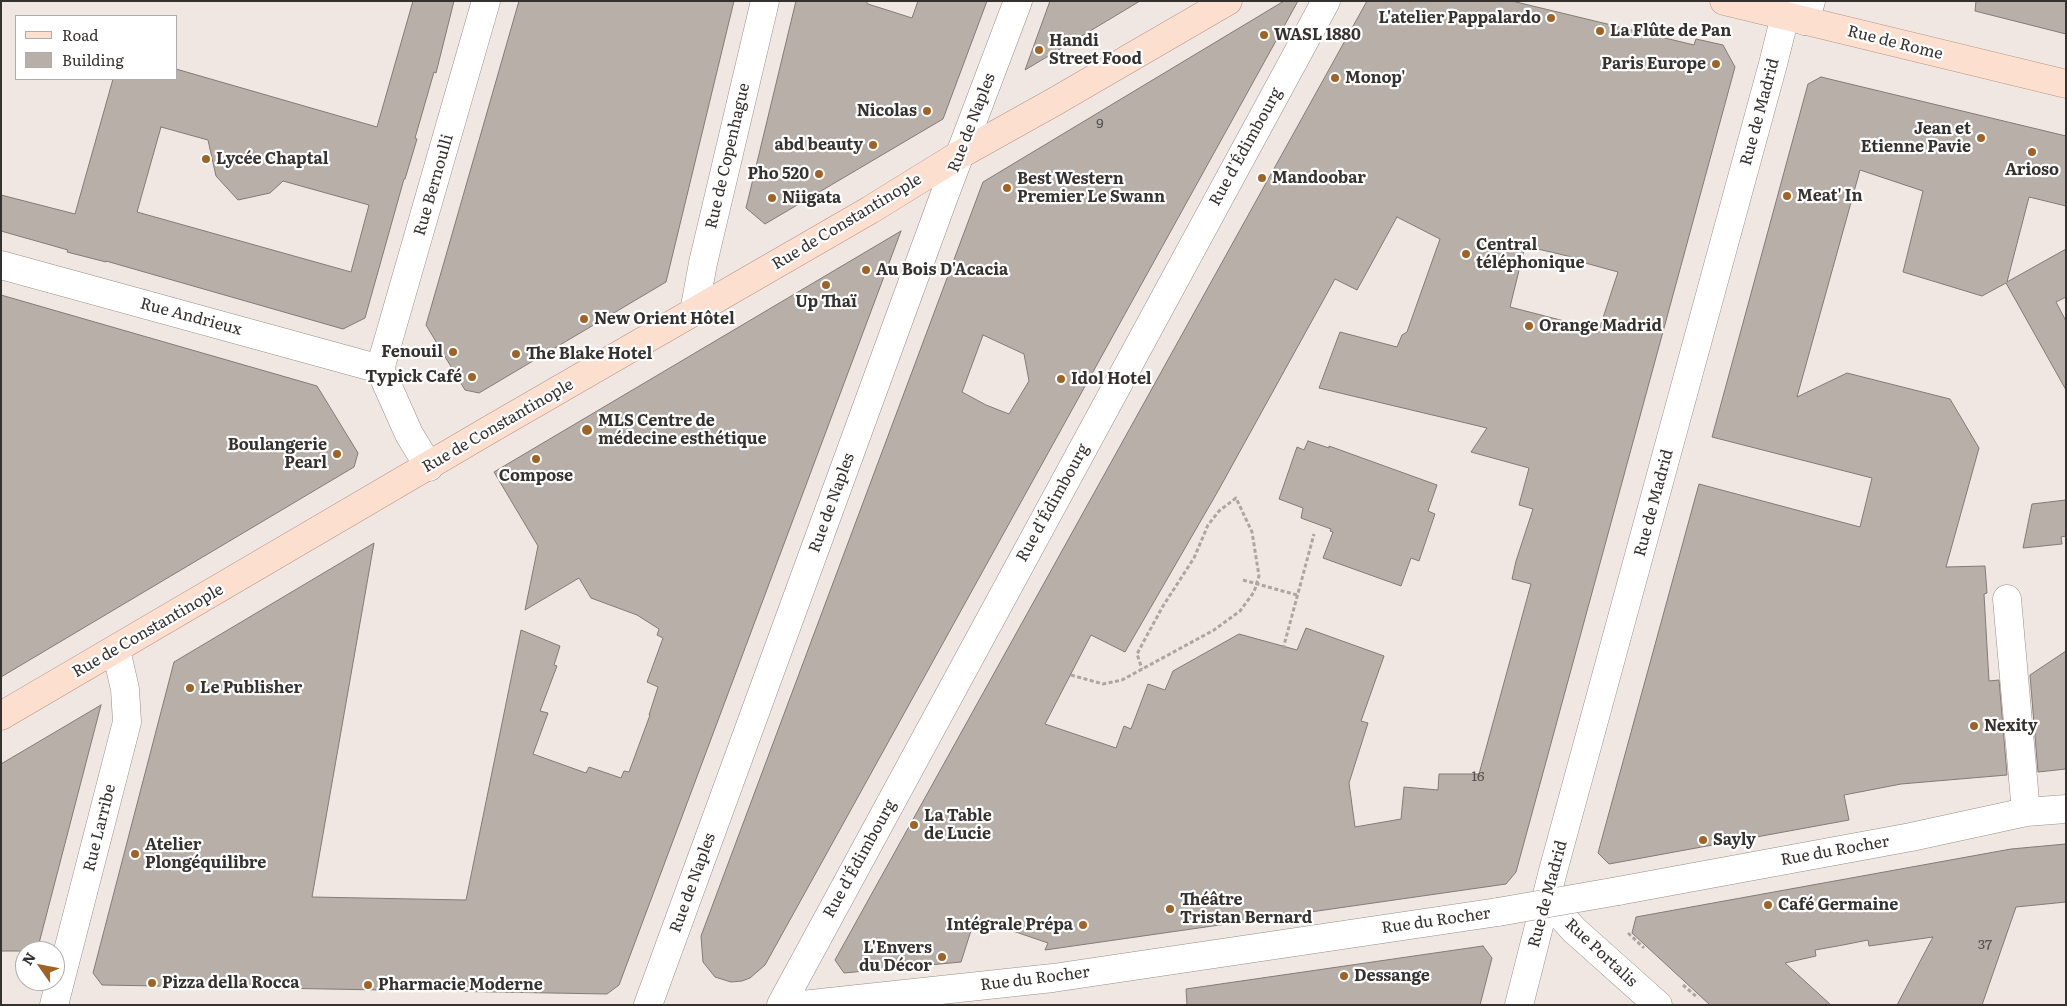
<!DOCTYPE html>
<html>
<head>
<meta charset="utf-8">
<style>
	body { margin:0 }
	#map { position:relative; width:2067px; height:1006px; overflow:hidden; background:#f1e7e2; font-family:Literata,serif }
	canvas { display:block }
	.frame { position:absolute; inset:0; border:2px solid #35312f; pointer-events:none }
	.legend { position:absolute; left:15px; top:15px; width:162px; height:65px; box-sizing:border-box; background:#fff; border:1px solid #aeadac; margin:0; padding:6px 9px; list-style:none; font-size:15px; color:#35312f }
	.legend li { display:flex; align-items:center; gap:10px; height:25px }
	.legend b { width:25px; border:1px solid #aeadac }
	.north { position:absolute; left:15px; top:941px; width:50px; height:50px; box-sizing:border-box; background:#fff; border:1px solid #aeadac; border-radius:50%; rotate:303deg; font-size:14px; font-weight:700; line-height:20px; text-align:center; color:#35312f }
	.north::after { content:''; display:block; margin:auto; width:18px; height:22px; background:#9f6425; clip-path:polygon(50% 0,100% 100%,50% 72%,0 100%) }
</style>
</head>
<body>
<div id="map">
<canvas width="2067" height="1006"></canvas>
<div class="frame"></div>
<ul class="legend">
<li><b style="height:6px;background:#fcdfce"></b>Road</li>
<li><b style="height:14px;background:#b8afa9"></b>Building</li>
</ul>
<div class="north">N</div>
</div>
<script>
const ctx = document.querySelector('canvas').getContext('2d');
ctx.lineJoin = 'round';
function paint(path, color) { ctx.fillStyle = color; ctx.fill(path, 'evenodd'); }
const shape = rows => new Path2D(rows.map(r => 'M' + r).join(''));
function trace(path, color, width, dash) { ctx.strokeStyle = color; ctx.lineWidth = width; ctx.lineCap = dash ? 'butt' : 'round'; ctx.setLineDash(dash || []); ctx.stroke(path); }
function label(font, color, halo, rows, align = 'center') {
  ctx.font = font + ' Literata,serif'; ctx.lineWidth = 4.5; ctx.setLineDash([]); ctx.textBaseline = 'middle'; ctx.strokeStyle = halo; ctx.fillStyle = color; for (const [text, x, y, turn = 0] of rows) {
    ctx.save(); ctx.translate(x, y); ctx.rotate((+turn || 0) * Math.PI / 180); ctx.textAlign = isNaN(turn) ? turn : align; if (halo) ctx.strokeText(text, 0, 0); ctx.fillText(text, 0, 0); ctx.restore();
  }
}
const building = shape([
	[413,1,454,1,436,73,434,72,415,138,417,139,405,179,404,179,365,318,343,329,106,261,106,262,67,252,68,250,1,231,1,195,75,214,113,79,176,79,176,69,377,127,413,1],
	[161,127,208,140,216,176,238,200,270,193,283,181,369,205,351,272,137,212,161,127],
	[519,1,734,1,666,282,479,393,465,390,426,325,519,1],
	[796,1,866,1,868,4,912,18,918,1,987,1,943,119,765,224,746,208,796,1],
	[1050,1,1140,1,1025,70,1050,1],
	[1284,1,1298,1,765,965,750,978,742,981,731,982,715,977,703,962,701,936,983,182,1284,1],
	[983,335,1024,354,1029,381,1009,414,986,405,962,392,983,335],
	[1367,1,1512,1,1694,45,1696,39,1723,45,1735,67,1516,872,1506,884,1045,950,1048,943,975,918,961,962,844,973,835,960,1367,1],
	[1397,217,1440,239,1407,332,1402,335,1397,347,1340,332,1319,388,1487,428,1471,452,1529,468,1519,505,1533,509,1516,561,1512,579,1531,584,1479,774,1439,774,1438,790,1404,787,1401,819,1355,827,1349,783,1368,723,1361,721,1384,656,1306,628,1297,650,1239,634,1173,671,1165,690,1148,684,1131,729,1124,726,1116,748,1045,724,1091,635,1125,652,1218,491,1335,279,1357,290,1397,217],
	[1525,246,1576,258,1578,261,1618,272,1599,330,1510,307,1525,246],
	[1976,1,2066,1,2066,34,1975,11,1976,1],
	[1821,77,2066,136,2066,206,2029,197,2007,282,2066,249,2066,297,2056,302,2066,321,2066,390,2006,283,1982,296,1903,272,1923,191,1860,170,1797,397,1847,373,1950,399,1979,448,1946,567,1985,566,1987,593,1984,594,1989,681,1999,680,2007,775,1901,784,1844,795,1849,820,1609,864,1598,853,1699,484,1860,527,1872,478,1712,437,1808,84,1821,77],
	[901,231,619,985,607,994,102,985,93,973,174,662,374,543,312,897,466,900,521,630,560,646,554,665,557,666,540,711,548,713,533,754,586,773,589,767,621,778,624,771,629,772,650,715,649,715,658,687,647,682,663,638,657,635,659,629,637,615,591,598,579,578,525,610,538,546,494,472,901,231],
	[1,295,317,386,358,453,354,467,1,677,1,295],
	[1308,441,1329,448,1329,446,1437,485,1428,511,1435,514,1419,561,1411,558,1401,586,1323,558,1333,532,1330,531,1331,529,1301,518,1303,508,1279,499,1297,447,1304,450,1308,441],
	[2066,500,2066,536,2061,537,2062,544,2023,548,2032,504,2066,500],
	[2066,651,2066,769,2038,772,2030,675,2066,651],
	[101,705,37,951,1,951,1,764,101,705],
	[2066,844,2066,902,2016,907,1982,1005,1897,1005,1933,937,1869,946,1868,940,1843,945,1815,950,1816,956,1785,963,1831,1005,1710,1005,1632,933,1636,917,2011,849,2066,844],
	[1483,946,1492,958,1480,1005,1187,1005,1186,989,1483,946]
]);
const path = shape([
	[1243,580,1297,595],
	[1283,649,1314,534],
	[1071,675,1103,684,1122,680,1214,630,1240,611,1254,592,1259,576,1252,532,1236,498,1219,511,1208,525,1194,558,1163,606,1145,639,1137,654,1142,669],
	[1628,933,1644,948],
	[1683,985,1698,998]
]);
const minor = shape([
	[1805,21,1811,1],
	[1,265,380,369],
	[694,312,703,263,765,1],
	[380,369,486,1],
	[380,369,409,434,429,467],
	[2007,599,2026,812],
	[1618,891,1911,837,2026,812,2066,809],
	[1546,899,1574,930,1658,1005],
	[54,1005,127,722,125,689,116,650],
	[648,1005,943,199,1018,1],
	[781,1005,1326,1],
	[802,1005,1053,978,1498,912],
	[1519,1005,1553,871,1773,64,1785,16,1782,1]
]);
const major = shape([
	[1724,1,2066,84],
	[1,716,489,430,870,210,959,155,1054,102,1228,1]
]);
const minorBridge = shape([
	[1498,912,1618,891]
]);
const markers = [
	[1551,18,5,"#9f6425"],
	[1600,31,5,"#9f6425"],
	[1264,35,5,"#9f6425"],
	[1039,50,5,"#9f6425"],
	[1716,64,5,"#9f6425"],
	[1335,78,5,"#9f6425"],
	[927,111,5,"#9f6425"],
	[1981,138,5,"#9f6425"],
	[873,145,5,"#9f6425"],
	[2032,152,5,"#9f6425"],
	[206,159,5,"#9f6425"],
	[819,174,5,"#9f6425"],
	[1262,178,5,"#9f6425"],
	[1007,188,5,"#9f6425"],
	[1787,196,5,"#9f6425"],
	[772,198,5,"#9f6425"],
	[1466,254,5,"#9f6425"],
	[866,270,5,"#9f6425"],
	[826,285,5,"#9f6425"],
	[584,319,5,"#9f6425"],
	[1529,326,5,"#9f6425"],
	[453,352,5,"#9f6425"],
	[516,354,5,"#9f6425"],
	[472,377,5,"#9f6425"],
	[1061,379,5,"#9f6425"],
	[587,430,6,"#9f6425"],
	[337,454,5,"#9f6425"],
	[536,459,5,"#9f6425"],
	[190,688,5,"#9f6425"],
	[1974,726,5,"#9f6425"],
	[914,825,5,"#9f6425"],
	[1703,840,5,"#9f6425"],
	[135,854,5,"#9f6425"],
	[1768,905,5,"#9f6425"],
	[1170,909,5,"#9f6425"],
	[1083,925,5,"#9f6425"],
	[942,957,5,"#9f6425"],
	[1344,976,5,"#9f6425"],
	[152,983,5,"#9f6425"],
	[368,985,5,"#9f6425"]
];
const numberNames = [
	["9",1100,124],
	["16",1478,777],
	["37",1985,945]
];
const poiNames = [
	["L'atelier Pappalardo",1541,18,"right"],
	["La Flûte de Pan",1610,31],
	["WASL 1880",1274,35],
	["Handi",1049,41],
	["Street Food",1049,59],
	["Paris Europe",1706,64,"right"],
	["Monop'",1345,78],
	["Nicolas",917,111,"right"],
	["Jean et",1971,129,"right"],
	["Etienne Pavie",1971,147,"right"],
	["abd beauty",863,145,"right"],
	["Lycée Chaptal",216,159],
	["Arioso",2032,170,"center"],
	["Pho 520",809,174,"right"],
	["Mandoobar",1272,178],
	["Best Western",1017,179],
	["Premier Le Swann",1017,197],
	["Meat' In",1797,196],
	["Niigata",782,198],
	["Central",1476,245],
	["téléphonique",1476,263],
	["Au Bois D'Acacia",876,270],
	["Up Thaï",826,302,"center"],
	["New Orient Hôtel",594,319],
	["Orange Madrid",1539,326],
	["Fenouil",443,352,"right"],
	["The Blake Hotel",526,354],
	["Typick Café",462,377,"right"],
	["Idol Hotel",1071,379],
	["MLS Centre de",598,421],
	["médecine esthétique",598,439],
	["Boulangerie",327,445,"right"],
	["Pearl",327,463,"right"],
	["Compose",536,476,"center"],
	["Le Publisher",200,688],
	["Nexity",1984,726],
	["La Table",924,816],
	["de Lucie",924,834],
	["Sayly",1713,840],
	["Atelier",145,845],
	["Plongéquilibre",145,863],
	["Théâtre",1180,900],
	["Tristan Bernard",1180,918],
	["Café Germaine",1778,905],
	["Intégrale Prépa",1073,925,"right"],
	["L'Envers",932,948,"right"],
	["du Décor",932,966,"right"],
	["Dessange",1354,976],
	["Pizza della Rocca",162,983],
	["Pharmacie Moderne",378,985]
];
const streetNames = [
	["Rue de Rome",1895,43,14],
	["Rue de Madrid",1760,112,-75],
	["Rue de Naples",972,123,-69],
	["Rue d'Édimbourg",1246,147,-61],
	["Rue de Copenhague",728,156,-77],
	["Rue Bernoulli",434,185,-74],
	["Rue de Constantinople",847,222,-31],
	["Rue Andrieux",191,317,15],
	["Rue de Constantinople",498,426,-30],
	["Rue de Naples",832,503,-70],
	["Rue d'Édimbourg",1053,503,-61],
	["Rue de Madrid",1654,503,-75],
	["Rue de Constantinople",148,631,-30],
	["Rue Larribe",100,828,-76],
	["Rue du Rocher",1835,851,-10],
	["Rue d'Édimbourg",860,859,-61],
	["Rue de Naples",693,883,-70],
	["Rue de Madrid",1548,894,-75],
	["Rue du Rocher",1436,921,-8],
	["Rue Portalis",1601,953,43],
	["Rue du Rocher",1035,979,-7]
];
paint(building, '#b8afa9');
trace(building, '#827a75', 1);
trace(minor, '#978f89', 29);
trace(major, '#b59482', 29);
trace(path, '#aca5a1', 3, [4, 2.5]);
trace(minor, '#fff', 28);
trace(major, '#fcdfce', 28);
trace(minorBridge, '#978f89', 29, []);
trace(minorBridge, '#fff', 28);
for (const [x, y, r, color] of markers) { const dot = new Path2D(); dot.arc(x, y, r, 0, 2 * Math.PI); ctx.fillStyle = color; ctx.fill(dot); trace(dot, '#fff', 2); }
label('14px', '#56504e', null, numberNames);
label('bold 16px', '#35312f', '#fff', poiNames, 'left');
label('16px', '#35312f', '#fff', streetNames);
</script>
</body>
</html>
